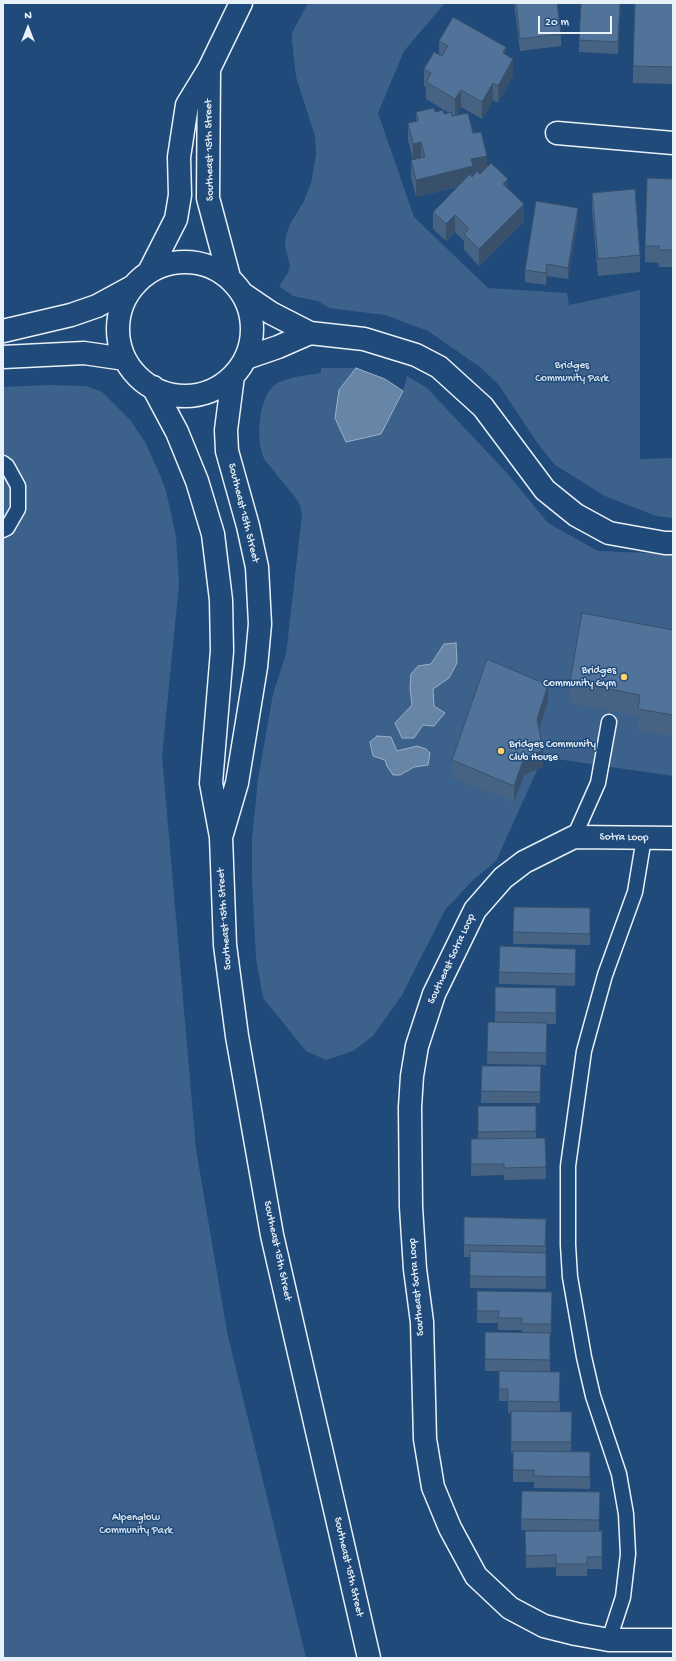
<!DOCTYPE html>
<html>
<head>
<meta charset="utf-8">
<style>
	body { margin:0 }
	#map { position:relative; width:676px; height:1661px; overflow:hidden; background:#1f4a7a; font-family:"Gochi Hand",sans-serif }
	canvas { display:block }
	.frame { position:absolute; inset:0; border:4px solid #e8f1f8; pointer-events:none }
	.north { position:absolute; left:8px; top:8px; width:40px; height:40px; -webkit-text-stroke:3px #1f4a7a; paint-order:stroke; rotate:0deg; font-size:11px; font-weight:700; line-height:16px; text-align:center; color:#e8f1f8 }
	.north::after { content:''; display:block; margin:auto; width:14px; height:18px; background:#e8f1f8; clip-path:polygon(50% 0,100% 100%,50% 72%,0 100%) }
	.scale { position:absolute; left:538px; top:16px; width:74px; height:18px; box-sizing:border-box; border:2px solid #e8f1f8; border-top:0; padding-left:5px; font-size:12px; line-height:14px; white-space:nowrap; color:#e8f1f8; -webkit-text-stroke:3px #1f4a7a; paint-order:stroke }
</style>
</head>
<body>
<div id="map">
<canvas width="676" height="1661"></canvas>
<div class="frame"></div>
<div class="north">N</div>
<div class="scale">20 m</div>
</div>
<script>
const ctx = document.querySelector('canvas').getContext('2d');
ctx.lineJoin = 'round';
function paint(path, color) { ctx.fillStyle = color; ctx.fill(path, 'evenodd'); }
const shape = rows => new Path2D(rows.map(r => 'M' + r).join(''));
function trace(path, color, width, dash) { ctx.strokeStyle = color; ctx.lineWidth = width; ctx.lineCap = dash ? 'butt' : 'round'; ctx.setLineDash(dash || []); ctx.stroke(path); }
function label(font, color, halo, rows, align = 'center') {
  ctx.font = font + ' "Gochi Hand",sans-serif'; ctx.lineWidth = 3; ctx.setLineDash([]); ctx.textBaseline = 'middle'; ctx.strokeStyle = halo; ctx.fillStyle = color; for (const [text, x, y, turn = 0] of rows) {
    ctx.save(); ctx.translate(x, y); ctx.rotate((+turn || 0) * Math.PI / 180); ctx.textAlign = isNaN(turn) ? turn : align; if (halo) ctx.strokeText(text, 0, 0); ctx.fillText(text, 0, 0); ctx.restore();
  }
}
const green = shape([
	[308,3,445,3,404,51,378,113,414,217,488,288,567,293,569,305,640,290,640,459,673,458,673,518,656,516,605,496,555,465,538,444,498,384,480,367,428,331,385,315,329,308,318,301,293,296,279,286,288,273,290,266,285,246,286,236,290,224,304,201,311,183,316,155,315,136,296,77,292,40,292,33],
	[321,368,356,368,385,379,403,391,407,376,427,388,506,472,548,523,598,551,673,554,673,776,543,757,496,861,473,880,445,910,402,995,373,1036,353,1051,326,1060,306,1051,263,998,256,958,252,879,252,839,258,779,273,694,286,654,302,515,300,505,295,497,264,459,260,446,259,431,261,411,266,396,272,387,279,382,295,377,321,373],
	[50,385,86,386,102,392,131,421,146,444,160,475,166,491,176,536,179,585,162,756,196,1149,227,1332,306,1658,3,1658,3,387]
]);
const water = shape([
	[356,368,385,379,403,391,381,434,346,442,335,418,339,390,356,368],
	[456,643,457,663,449,678,433,689,434,706,445,713,434,726,423,725,414,738,402,738,395,723,412,705,410,688,411,674,418,666,431,664,444,644,456,643],
	[377,736,391,737,397,751,417,746,426,749,430,753,428,765,414,767,400,775,393,775,387,766,385,760,373,756,370,742,377,736]
]);
const lane = shape([
	[3,463,7,466,18,486,18,509,7,528,3,530],
	[574,837,598,783,609,722],
	[609,1640,623,1597,628,1554,626,1514,619,1474,593,1396,584,1357,570,1277,568,1245,568,1166,584,1051,605,975,635,892,644,838]
]);
const street = shape([
	[557,133,673,143],
	[243,294,271,313,310,333,364,339,416,355,439,367,483,407,545,490,576,515,609,533,665,543,673,543],
	[246,358,278,347,310,333],
	[673,838,574,837,524,862,503,878,475,910,434,994,417,1046,412,1076,410,1107,411,1207,415,1269,422,1322,425,1439,433,1487,450,1528,476,1576,510,1608,544,1626,576,1634,609,1640,673,1640]
]);
const secondary = shape([
	[209,69,208,198,229,277],
	'118 329a67 67 0 1 1 134 0a67 67 0 1 1-134 0Z',
	[149,272,176,219,180,195,179,157,187,105,209,69,241,3],
	[3,331,71,315,97,306,132,287],
	[3,357,84,353,125,359],
	[153,387,177,432,197,481,213,534,221,600,222,651,211,783,221,837,225,945,237,1036,272,1235,369,1658],
	[222,834,237,783,256,667,260,624,257,567,248,526,227,451,226,430,233,376]
]);
const wall = shape([
	[514,3,557,3,561,34,561,46,520,51],
	[621,3,618,54,579,52,579,40],
	[673,3,673,84,633,83,633,66],
	[439,41,506,55,513,76,498,103,493,100,482,119,461,107,456,116,473,133,487,168,508,189,524,221,479,266,464,250,464,241,455,232,446,241,433,229,433,212,458,187,416,197,411,177,411,160,413,160,408,140,408,123,416,121,416,112,435,112,444,114,449,113,426,99,426,87,424,86,424,69,439,55],
	[673,179,673,267,659,267,659,263,645,262,645,246],
	[592,193,640,255,640,272,598,276,592,210],
	[578,219,568,279,547,276,546,285,525,282,525,270],
	[673,630,673,736,638,731,638,716,570,703,570,681],
	[548,702,539,729,543,767,524,775,514,803,452,777,452,760],
	[514,907,590,908,590,945,513,944],
	[576,961,575,986,499,984,499,972],
	[556,988,556,1024,547,1024,546,1065,487,1064,488,1022,495,1022,495,1012],
	[482,1066,541,1066,540,1103,481,1103],
	[478,1106,536,1106,536,1138,545,1138,546,1179,504,1180,504,1175,471,1176,471,1139,478,1139],
	[464,1217,546,1219,546,1289,470,1288,470,1257,464,1257],
	[552,1292,551,1336,550,1336,550,1372,560,1372,560,1412,572,1412,571,1451,590,1452,590,1489,534,1488,534,1482,513,1482,513,1453,511,1453,511,1413,508,1413,508,1401,499,1401,499,1371,522,1371,485,1371,485,1332,522,1332,522,1330,498,1330,498,1323,477,1323,477,1311],
	[522,1491,600,1492,599,1531,602,1531,602,1569,587,1569,587,1576,556,1576,556,1567,526,1568,525,1531,559,1531,521,1530]
]);
const shadedWall = shape([
	[620,3,621,3,618,54,618,42],
	[506,47,506,64,503,53],
	[513,59,513,76,498,103,498,86],
	[493,83,493,100,482,119,482,102],
	[461,90,461,107,455,116,455,99],
	[421,142,421,159,413,161,413,144],
	[487,156,487,173,473,183,416,197,416,180,471,159],
	[508,179,508,196,503,184],
	[524,204,524,221,479,266,479,249],
	[578,208,578,219,568,279,568,268],
	[455,215,455,232,446,241,446,224],
	[547,264,547,276,546,285,546,273],
	[548,685,548,702,537,736,537,719],
	[543,750,543,767,524,775,514,803,514,786,524,758]
]);
const building = shape([
	[516,3,557,3,561,34,520,39,516,3],
	[581,3,620,3,618,42,579,40,581,3],
	[635,3,673,3,673,67,633,66,635,3],
	[453,17,506,47,503,53,513,59,498,86,493,83,482,102,461,90,455,99,426,82,431,73,424,69,434,52,442,56,448,46,439,41,453,17],
	[434,108,435,112,443,110,444,114,451,112,452,116,468,113,473,133,481,132,487,156,471,159,473,166,416,180,411,160,425,157,421,142,413,144,408,123,418,121,416,112,434,108],
	[491,163,508,179,503,184,524,204,479,249,464,234,469,229,455,215,446,224,433,212,470,174,472,177,477,171,480,174,491,163],
	[647,178,673,179,673,250,659,250,659,246,645,246,647,178],
	[635,189,640,255,598,259,592,193,635,189],
	[536,201,578,208,568,268,547,264,546,273,525,270,536,201],
	[582,613,673,630,673,715,638,709,640,695,570,681,582,613],
	[487,659,548,685,537,719,543,750,524,758,514,786,452,760,487,659],
	[514,907,590,908,590,934,513,932,514,907],
	[500,946,576,949,575,974,499,972,500,946],
	[495,987,556,988,556,1013,495,1012,495,987],
	[488,1022,547,1023,546,1053,487,1052,488,1022],
	[482,1066,541,1066,540,1092,481,1091,482,1066],
	[478,1106,536,1106,536,1131,478,1132,478,1106],
	[545,1138,546,1167,504,1168,504,1164,471,1164,471,1139,545,1138],
	[464,1217,546,1219,545,1246,464,1245,464,1217],
	[470,1251,546,1253,546,1277,470,1276,470,1251],
	[477,1291,552,1292,551,1324,522,1324,522,1318,498,1318,499,1311,477,1311,477,1291],
	[485,1332,550,1333,550,1360,485,1359,485,1332],
	[499,1371,560,1372,559,1402,508,1401,508,1389,499,1389,499,1371],
	[511,1411,572,1412,571,1442,511,1442,511,1411],
	[513,1451,590,1452,590,1477,534,1476,534,1470,513,1470,513,1451],
	[522,1491,600,1492,599,1520,521,1519,522,1491],
	[525,1531,602,1531,602,1557,587,1557,587,1564,556,1564,556,1555,526,1556,525,1531]
]);
const markers = [
	[624,677,4,"#ffd166"],
	[501,751,4,"#ffd166"]
];
const streetNames = [
	["Southeast 15th Street",210,150,-91],
	["Southeast 15th Street",243,513,76],
	["Sotra Loop",624,838,1],
	["Southeast 15th Street",225,919,-94],
	["Southeast Sotra Loop",452,959,-65],
	["Southeast 15th Street",277,1251,78],
	["Southeast Sotra Loop",417,1287,-95],
	["Southeast 15th Street",348,1567,77]
];
const parkNames = [
	["Bridges",572,366],
	["Community Park",572,379],
	["Alpenglow",136,1518],
	["Community Park",136,1531]
];
const poiNames = [
	["Bridges",616,671],
	["Community Gym",616,684],
	["Bridges Community",509,745,"left"],
	["Club House",509,758,"left"]
];
paint(green, '#3c628c');
paint(water, '#6685a7');
trace(water, '#9ab0c7', 1);
trace(lane, '#e8f1f8', 17);
trace(street, '#e8f1f8', 25);
trace(secondary, '#e8f1f8', 25);
trace(lane, '#1f4a7a', 14);
trace(street, '#1f4a7a', 22);
trace(secondary, '#1f4a7a', 22);
paint(wall, '#466384');
paint(shadedWall, '#39506b');
paint(building, '#517399');
trace(building, '#39506b', 1);
for (const [x, y, r, color] of markers) { const dot = new Path2D(); dot.arc(x, y, r, 0, 2 * Math.PI); ctx.fillStyle = color; ctx.fill(dot); trace(dot, '#1f4a7a', 1.5); }
label('11px', '#e8f1f8', '#1f4a7a', streetNames);
label('11px', '#d7e3ed', '#1f4a7a', parkNames);
label('11px', '#e8f1f8', '#1f4a7a', poiNames, 'right');
</script>
</body>
</html>
